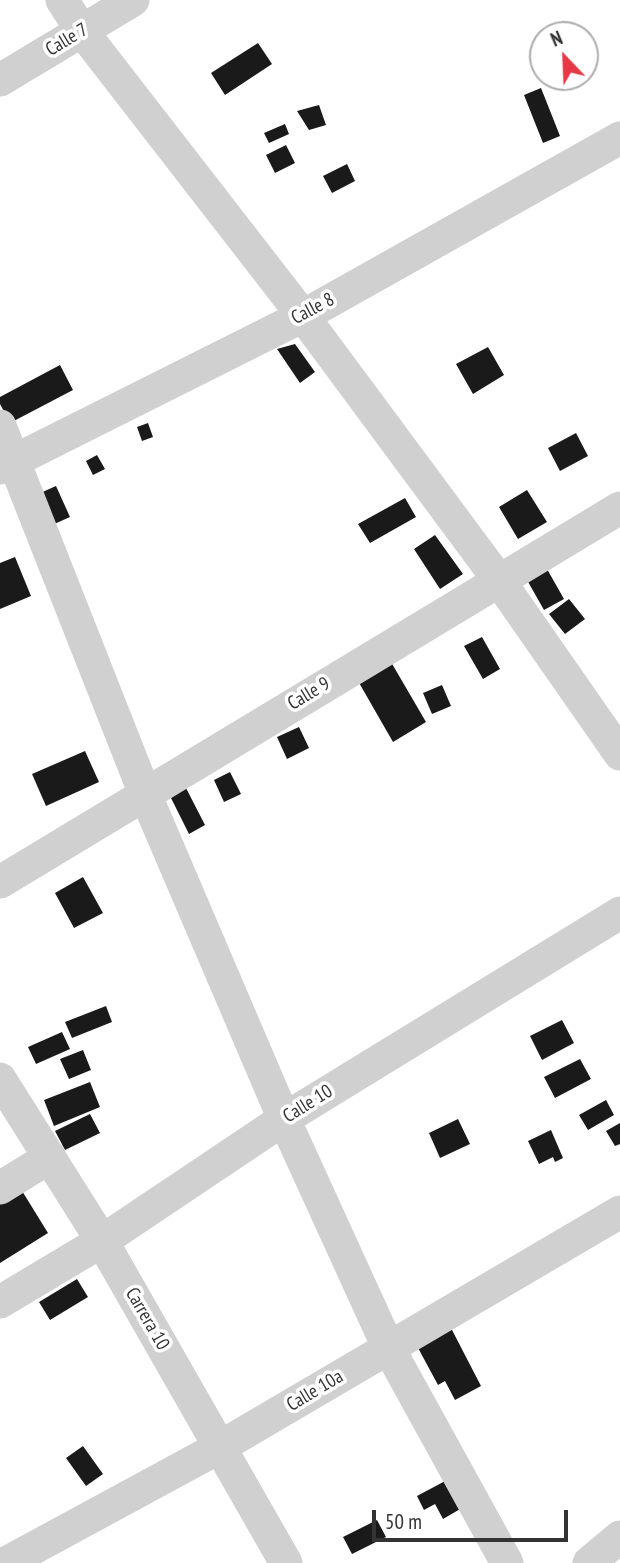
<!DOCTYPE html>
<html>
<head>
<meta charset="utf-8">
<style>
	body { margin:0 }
	#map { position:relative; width:620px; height:1563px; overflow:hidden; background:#fff; font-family:"PT Sans Narrow",sans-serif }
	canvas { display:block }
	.north { position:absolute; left:529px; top:21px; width:70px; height:70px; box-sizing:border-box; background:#fff; border:2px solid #adadad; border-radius:50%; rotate:337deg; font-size:19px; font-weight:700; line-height:28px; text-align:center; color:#333 }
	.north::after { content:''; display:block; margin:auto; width:24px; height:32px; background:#e63946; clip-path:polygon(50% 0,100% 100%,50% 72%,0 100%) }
	.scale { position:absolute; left:372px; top:1510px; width:196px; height:32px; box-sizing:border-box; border:4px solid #333; border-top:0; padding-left:9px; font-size:21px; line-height:24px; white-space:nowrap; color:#333; -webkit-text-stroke:5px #fff; paint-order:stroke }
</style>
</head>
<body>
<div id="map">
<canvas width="620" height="1563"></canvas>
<div class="north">N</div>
<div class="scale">50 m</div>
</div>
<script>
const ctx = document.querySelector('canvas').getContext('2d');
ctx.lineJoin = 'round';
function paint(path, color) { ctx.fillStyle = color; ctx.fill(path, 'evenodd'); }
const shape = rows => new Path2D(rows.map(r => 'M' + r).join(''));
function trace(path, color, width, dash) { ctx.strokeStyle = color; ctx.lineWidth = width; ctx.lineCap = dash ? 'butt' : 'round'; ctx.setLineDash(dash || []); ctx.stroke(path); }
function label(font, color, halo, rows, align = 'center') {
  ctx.font = font + ' "PT Sans Narrow",sans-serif'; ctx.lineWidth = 7; ctx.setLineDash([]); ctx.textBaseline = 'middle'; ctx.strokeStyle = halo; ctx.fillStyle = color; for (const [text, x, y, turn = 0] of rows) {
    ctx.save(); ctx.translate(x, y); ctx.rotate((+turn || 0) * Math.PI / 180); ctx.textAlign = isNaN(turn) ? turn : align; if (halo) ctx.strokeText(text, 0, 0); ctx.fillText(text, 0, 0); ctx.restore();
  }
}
const building = shape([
	[258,43,272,64,225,95,211,73],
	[541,88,560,136,543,143,524,95],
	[319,105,326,125,309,130,297,111],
	[285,124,289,134,269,143,264,133],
	[286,145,295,163,275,173,266,155],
	[347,164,355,181,332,193,323,176],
	[295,344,315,372,300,383,277,349],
	[488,347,504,375,473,394,456,364],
	[60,365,73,390,10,423,0,404,0,397],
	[148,423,153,437,142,441,137,427],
	[576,433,588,456,560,471,548,448],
	[97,455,105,469,93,475,86,461],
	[56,486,70,517,52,525,38,494],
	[527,490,547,522,518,539,499,507],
	[405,498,416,517,370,543,358,524],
	[435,535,463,574,440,589,414,549],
	[15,557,31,596,0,609,0,563],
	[547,569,564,599,544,610,527,580],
	[569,599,585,619,565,634,549,614],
	[482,637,500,669,483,679,464,646],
	[391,662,426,722,393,742,358,681],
	[442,685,451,706,432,714,423,693],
	[299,727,309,748,287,759,277,737],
	[85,751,99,782,46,806,32,774],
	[230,772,241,794,224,802,214,780],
	[186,788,205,825,189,834,170,796],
	[83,877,103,913,74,928,55,893],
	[106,1006,112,1022,72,1038,65,1022],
	[562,1020,574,1043,542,1060,530,1036],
	[62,1032,70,1049,36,1064,28,1047],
	[83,1050,91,1070,69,1079,60,1059],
	[580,1059,591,1079,555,1098,544,1077],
	[90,1082,100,1107,54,1126,44,1100],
	[606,1100,614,1115,588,1130,579,1115],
	[90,1114,100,1133,65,1150,55,1131],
	[458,1119,470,1144,440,1158,429,1133],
	[620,1123,620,1144,615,1146,606,1131],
	[551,1130,563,1158,555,1162,553,1157,539,1164,528,1141],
	[19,1186,48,1233,0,1263,0,1198],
	[77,1279,88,1297,50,1320,39,1302],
	[451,1328,481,1386,455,1400,445,1381,438,1385,417,1346],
	[83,1446,103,1474,86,1486,66,1458],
	[447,1480,462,1508,443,1519,435,1504,424,1510,417,1496],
	[377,1520,386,1537,352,1554,343,1537]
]);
const minor = shape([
	[62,0,82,31,303,316,498,579,620,754],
	[0,80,133,0],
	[0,426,145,794,284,1119,388,1347,507,1563],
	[0,468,303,316,620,138],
	[0,882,620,508],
	[0,1079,102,1241,286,1563],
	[0,1188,50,1157],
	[0,1302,102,1241,284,1119,620,913],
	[6,1563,220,1447,620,1212],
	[589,1563,620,1537]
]);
const streetNames = [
	["Calle 7",67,40,-31],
	["Calle 8",313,309,-28],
	["Calle 9",309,694,-31],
	["Calle 10",308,1104,-32],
	["Carrera 10",147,1319,60],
	["Calle 10a",315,1391,-31]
];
paint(building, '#1a1a1a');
trace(minor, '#d0d0d0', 33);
label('19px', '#333', '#fff', streetNames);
</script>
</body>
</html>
